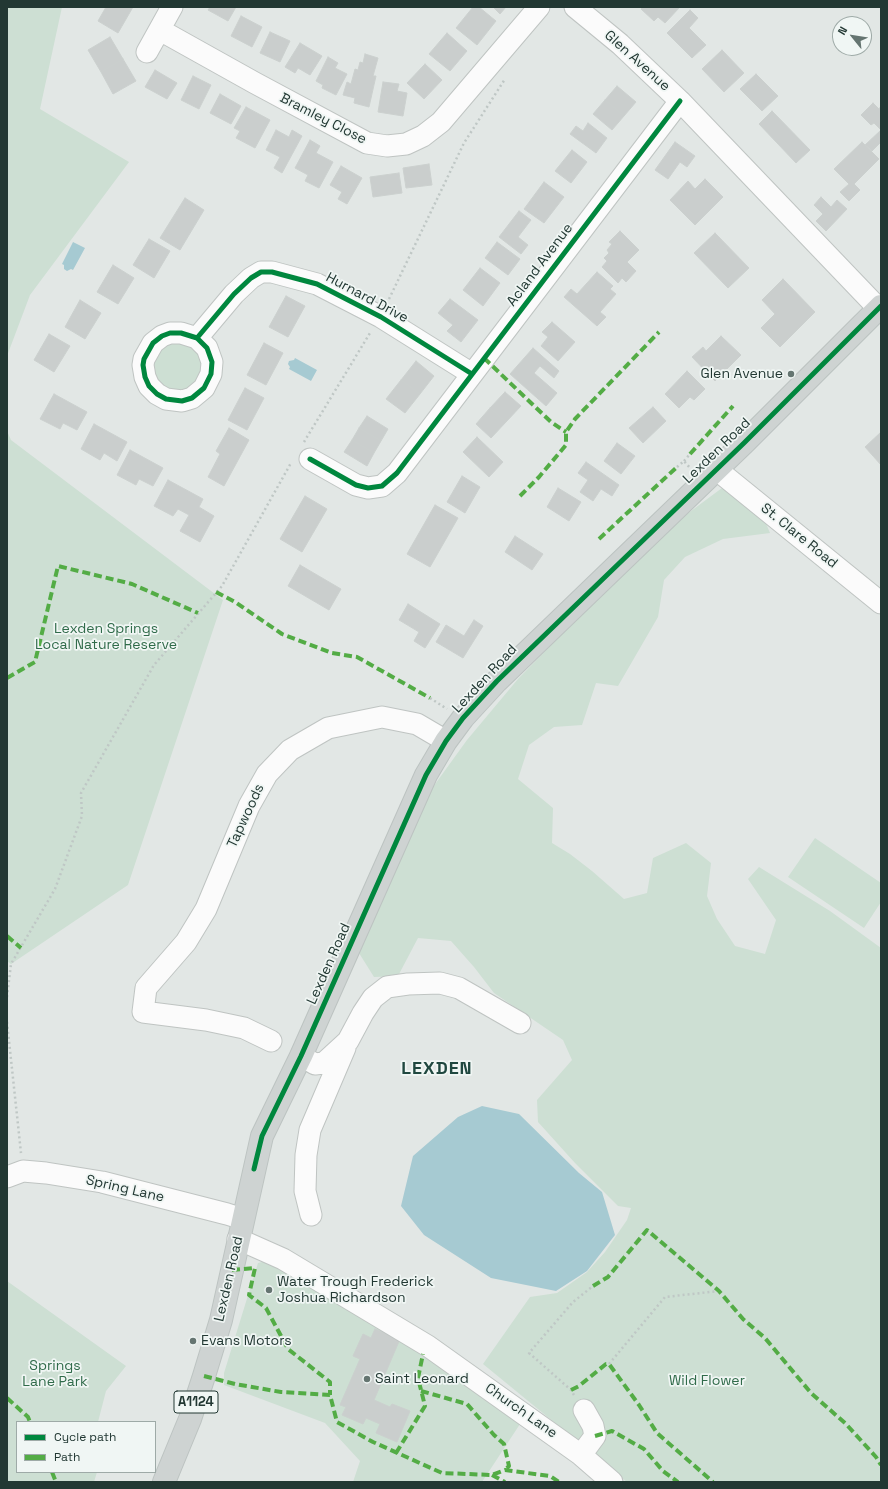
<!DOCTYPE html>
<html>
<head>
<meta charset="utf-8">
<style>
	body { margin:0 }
	#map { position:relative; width:888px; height:1489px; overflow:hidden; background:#e2e7e5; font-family:"Space Grotesk",sans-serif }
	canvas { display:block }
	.frame { position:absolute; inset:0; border:8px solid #223833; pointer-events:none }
	.legend { position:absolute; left:16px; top:1421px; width:140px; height:52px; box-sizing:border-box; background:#f0f6f4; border:1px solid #9eaaa7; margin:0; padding:5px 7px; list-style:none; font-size:12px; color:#223833 }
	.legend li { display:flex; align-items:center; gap:8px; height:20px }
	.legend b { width:20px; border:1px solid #9eaaa7 }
	.north { position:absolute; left:832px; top:16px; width:40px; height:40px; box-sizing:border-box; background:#f0f6f4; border:1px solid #9eaaa7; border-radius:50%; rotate:300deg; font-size:11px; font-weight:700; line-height:16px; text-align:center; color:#223833 }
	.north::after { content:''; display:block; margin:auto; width:14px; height:18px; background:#657571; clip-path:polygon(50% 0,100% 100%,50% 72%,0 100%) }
</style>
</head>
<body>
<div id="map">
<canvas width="888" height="1489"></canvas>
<div class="frame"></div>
<ul class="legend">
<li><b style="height:5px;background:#00873e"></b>Cycle path</li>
<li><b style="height:5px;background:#53ac45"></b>Path</li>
</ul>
<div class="north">N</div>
</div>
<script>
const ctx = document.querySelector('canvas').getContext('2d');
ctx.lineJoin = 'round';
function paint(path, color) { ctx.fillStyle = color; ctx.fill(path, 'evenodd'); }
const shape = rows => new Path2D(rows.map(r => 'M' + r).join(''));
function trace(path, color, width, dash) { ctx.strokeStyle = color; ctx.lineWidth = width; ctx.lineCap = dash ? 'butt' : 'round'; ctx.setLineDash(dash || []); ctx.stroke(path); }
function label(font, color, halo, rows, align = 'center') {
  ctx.font = font + ' "Space Grotesk",sans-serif'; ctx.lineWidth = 3.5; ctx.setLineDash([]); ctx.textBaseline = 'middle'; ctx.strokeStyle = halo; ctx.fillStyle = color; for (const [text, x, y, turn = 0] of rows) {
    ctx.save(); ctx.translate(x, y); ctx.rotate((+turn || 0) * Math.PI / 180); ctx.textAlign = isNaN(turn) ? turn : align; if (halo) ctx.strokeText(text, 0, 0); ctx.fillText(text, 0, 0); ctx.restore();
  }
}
const green = shape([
	[7,7,62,7,40,109,129,162,30,295,7,356],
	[166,339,195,343,206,370,190,392,164,392,148,362],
	[7,431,11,440,223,600,128,885,11,964,7,961],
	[726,485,760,509,770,533,723,539,685,557,664,580,658,617,618,686,596,683,582,725,554,727,529,745,518,779,553,808,552,843,570,854,592,871,624,899,647,893,653,858,686,843,711,863,707,896,717,919,735,946,765,954,776,920,748,879,759,867,830,911,881,948,881,1482,627,1482,483,1364,530,1297,557,1293,587,1272,605,1252,627,1220,631,1208,618,1206,575,1163,538,1122,537,1100,572,1060,563,1040,494,993,474,967,451,941,418,938,398,976,374,977,359,953,420,805,467,740,518,679,591,604,679,520],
	[815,838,881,883,881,902,864,928,788,877],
	[266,1261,362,1310,458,1377,520,1424,482,1482,353,1482,360,1461,325,1423,224,1385,224,1373,258,1263],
	[7,1281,126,1366,106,1391,98,1422,17,1422,17,1472,97,1472,94,1482,7,1482]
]);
const water = shape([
	[73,242,85,248,73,270,71,269,67,271,64,269,64,265,62,264],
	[295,358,317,370,311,381,289,369,290,367,288,364,289,361,294,360],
	[482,1106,519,1114,579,1173,602,1192,615,1235,587,1271,556,1291,491,1278,424,1235,401,1206,413,1156,458,1117]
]);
const building = shape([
	[106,7,133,7,118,33,98,21,106,7],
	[210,7,236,7,228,21,208,10,210,7],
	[473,7,479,7,496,21,477,45,456,28,473,7],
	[493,7,506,7,500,14,493,7],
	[643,7,680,7,665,23,658,17,654,21,641,9,643,7],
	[690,10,698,18,689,28,706,45,692,58,667,33,690,10],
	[241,16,262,27,252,47,231,36,241,16],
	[270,32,290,41,280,62,260,53,270,32],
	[447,33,467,51,450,71,429,54,447,33],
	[110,37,123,59,101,72,88,50,110,37],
	[300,43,322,56,310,75,298,68,295,73,285,67,300,43],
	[722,50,744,73,724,92,702,69,722,50],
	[365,54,378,58,373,76,376,76,369,107,354,103,355,98,343,95,347,82,351,84,355,69,358,70,360,62,363,63,365,54],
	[328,57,338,63,335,68,347,74,336,95,322,88,323,85,316,81,328,57],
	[123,59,136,81,113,94,101,72,123,59],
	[425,64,442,80,424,99,407,83,425,64],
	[155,70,177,83,167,99,145,87,155,70],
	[756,74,778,96,762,111,740,89,756,74],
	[193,76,211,85,199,109,181,100,193,76],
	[383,82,399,84,397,91,407,93,403,116,378,112,383,82],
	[617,86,636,102,624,116,605,100,617,86],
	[220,94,241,106,231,124,210,113,220,94],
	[605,100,624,116,612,130,593,114,605,100],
	[873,103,879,109,881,106,881,142,872,151,865,145,881,130,874,123,871,125,861,115,873,103],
	[246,107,270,120,255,148,236,138,240,131,234,128,246,107],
	[772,111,810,150,796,163,759,124,772,111],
	[588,123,607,138,596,153,570,134,576,126,583,131,588,123],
	[276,130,289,137,292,130,302,136,282,173,274,168,280,157,266,150,276,130],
	[310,140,320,146,316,153,333,162,319,188,305,181,308,175,295,168,310,140],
	[675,142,695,156,687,167,680,162,668,179,655,170,675,142],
	[862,142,879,159,854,184,860,190,849,201,840,192,849,184,834,169,862,142],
	[572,150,587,162,571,183,555,171,572,150],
	[429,164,432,185,406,188,403,168,429,164],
	[341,166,362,178,347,204,338,199,342,192,330,185,341,166],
	[399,173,402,193,373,197,370,177,399,173],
	[705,179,723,197,695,225,670,200,688,181,695,189,705,179],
	[544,182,564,197,544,223,524,209,544,182],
	[821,197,831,207,837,200,847,209,826,231,816,221,823,214,814,205,821,197],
	[185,198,204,210,180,250,160,238,185,198],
	[519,211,531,220,518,237,528,245,521,254,499,237,519,211],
	[620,231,639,250,627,262,636,271,626,282,622,278,618,283,602,267,607,261,604,258,609,253,607,250,612,244,609,242,620,231],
	[715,233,749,268,728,288,694,253,715,233],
	[149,239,170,251,154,278,133,265,149,239],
	[497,242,520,259,508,275,485,258,497,242],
	[113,265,134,278,118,304,97,292,113,265],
	[480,268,500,283,483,306,463,290,480,268],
	[597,272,613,286,610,289,616,294,600,312,606,317,597,326,564,297,571,289,577,294,597,272],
	[783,279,815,312,780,347,761,328,775,314,762,300,783,279],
	[286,296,305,306,288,337,269,327,286,296],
	[450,299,478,320,461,342,447,331,453,325,438,313,450,299],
	[80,300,101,313,85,339,65,327,80,300],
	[552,322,575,342,558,361,541,346,548,337,542,332,552,322],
	[49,334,70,346,54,372,34,360,49,334],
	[721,336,741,355,715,381,692,357,703,347,706,351,721,336],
	[264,343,283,353,266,385,247,375,264,343],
	[533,348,559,371,554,378,540,366,534,373,557,393,546,406,510,374,533,348],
	[416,361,434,376,420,394,401,380,416,361],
	[687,371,705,389,694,400,690,397,679,408,665,394,687,371],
	[401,380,420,394,405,413,386,399,401,380],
	[245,388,264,398,247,430,228,420,245,388],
	[505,392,521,406,506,422,490,408,505,392],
	[54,394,87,412,77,430,63,423,60,429,40,419,54,394],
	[653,407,666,421,643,443,629,428,653,407],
	[490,408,506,422,491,438,476,424,490,408],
	[367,416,388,429,381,441,359,428,367,416],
	[94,424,127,442,117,461,104,453,100,460,81,449,94,424],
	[229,428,249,440,224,486,208,477,220,454,216,451,229,428],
	[359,428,381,441,374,453,352,440,359,428],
	[881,432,881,465,865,447,881,432],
	[477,437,503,462,489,477,463,452,477,437],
	[352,440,374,453,367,466,344,452,352,440],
	[617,443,635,456,621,474,604,461,617,443],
	[130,450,163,468,153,486,139,479,136,485,117,475,130,450],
	[586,462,619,485,612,496,601,489,593,501,580,492,588,480,578,473,586,462],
	[462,476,480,487,465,513,447,502,462,476],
	[168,480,203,499,199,507,214,516,200,542,180,531,189,515,178,509,173,516,154,506,168,480],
	[558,488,581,502,569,521,547,507,558,488],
	[305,496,327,509,302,552,280,539,305,496],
	[435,505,458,518,430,567,407,554,435,505],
	[515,536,543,554,532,570,505,552,515,536],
	[300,565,341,589,329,610,288,586,300,565],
	[408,604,440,624,425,648,414,641,419,632,399,620,408,604],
	[474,620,483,626,463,658,436,642,446,625,464,636,474,620],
	[375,1329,400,1339,374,1400,390,1407,392,1404,410,1411,397,1442,376,1433,380,1424,366,1418,363,1424,342,1415,346,1407,340,1405,360,1359,353,1356,363,1334,371,1338,375,1329]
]);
const path = shape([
	[389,299,464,143,505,79],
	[304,442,370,333],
	[684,461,690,454],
	[677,467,684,461,690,468],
	[430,698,447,709],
	[7,997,11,964,55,889,82,816,81,793,154,665,222,586,291,463],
	[7,1022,21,1153],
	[609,1364,665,1297,719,1291],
	[574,1395,571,1390,529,1353,573,1302,593,1286]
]);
const minor = shape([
	[575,7,620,44,680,101,879,309],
	[160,30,255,83,367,143,387,146,406,144,423,136,441,122,539,7],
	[147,52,172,7],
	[197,338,181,333,170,333,162,336,153,343,144,359,143,365,145,377,149,386,157,394,166,399,182,401,192,398,204,388,211,374,212,362,207,348,197,338,234,294,251,278,261,272,272,272,317,284,381,317,472,374],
	[310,459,356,485,368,488,382,486,397,473,680,101],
	[716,469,881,603],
	[271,1041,244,1028,206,1020,143,1012,146,988,186,942,206,909,249,806,267,774,290,750,328,728,382,717,417,724,446,741],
	[301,1056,315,1064,324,1063,348,1041,363,1013,373,998,387,987,408,984,440,983,459,988,520,1023],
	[7,1177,23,1171,46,1173,102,1182,227,1214,243,1219],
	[311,1215,305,1191,306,1155,310,1130,345,1048],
	[238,1239,283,1259,428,1346,581,1455,612,1482],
	[581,1455,595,1436,593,1426,584,1410]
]);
const major = shape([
	[164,1482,190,1419,204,1376,221,1320,262,1136,301,1056,426,775,446,741,463,718,497,681,744,443,881,306]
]);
const quiet = shape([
	[484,358,551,422,566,432],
	[690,454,733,406],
	[520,496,539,477,566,445,566,432,575,419,659,332],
	[599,539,677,467],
	[216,592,235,602,282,634,332,653,357,657,430,698],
	[7,678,35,662,58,566,132,584,198,613],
	[7,936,21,948],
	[232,1270,255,1268,249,1295,266,1308,288,1349,330,1382,330,1395],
	[593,1286,608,1277,647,1230,719,1291,743,1319,765,1338,811,1393,846,1424,876,1457,881,1465],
	[204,1376,235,1384,281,1392,330,1395,337,1422,373,1442,442,1473,492,1475,505,1470,550,1476,559,1482],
	[571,1390,579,1386,606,1364,609,1364,639,1405,657,1433,713,1482],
	[421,1391,467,1404,494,1435,504,1444,509,1466,505,1470],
	[7,1398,28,1417,30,1422],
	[595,1436,612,1431,644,1449,663,1471,678,1482],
	[396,1453,425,1406,418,1378,423,1354],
	[52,1472,56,1482],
	[492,1475,505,1482]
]);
const cycleway = shape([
	[197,338,181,333,170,333,162,336,153,343,144,359,143,365,145,377,149,386,157,394,166,399,182,401,192,398,204,388,211,374,212,362,207,348,197,338,234,294,251,278,261,272,272,272,317,284,381,317,472,374],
	[310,459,356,485,368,488,382,486,397,473,680,101],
	[254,1169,262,1136,301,1056,426,775,446,741,463,718,497,681,744,443,881,306]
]);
const markers = [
	[791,374,4,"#657571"],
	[269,1290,4,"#657571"],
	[193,1341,4,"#657571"],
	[367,1379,4,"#657571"]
];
const shields = [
	[196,1402,44]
];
const shieldNames = [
	["A1124",196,1402]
];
const streetNames = [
	["Glen Avenue",637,61,42],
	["Bramley Close",323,119,27],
	["Acland Avenue",540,265,-53],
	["Hurnard Drive",367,298,28],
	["Lexden Road",717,451,-44],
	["St. Clare Road",799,536,39],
	["Lexden Road",485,679,-47],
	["Tapwoods",246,816,-65],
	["Lexden Road",329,964,-66],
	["Spring Lane",125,1189,13],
	["Lexden Road",229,1279,-77],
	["Church Lane",521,1411,35]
];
const poiNames = [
	["Glen Avenue",783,374,"right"],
	["Water Trough Frederick",277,1282],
	["Joshua Richardson",277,1298],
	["Evans Motors",201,1341],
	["Saint Leonard",375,1379]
];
const parkNames = [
	["Lexden Springs",106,629],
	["Local Nature Reserve",106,645],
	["Springs",55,1366],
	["Lane Park",55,1382],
	["Wild Flower",707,1381]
];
const districtNames = [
	["LEXDEN",437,1069]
];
paint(green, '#cddfd3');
paint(water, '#a6cad2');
paint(building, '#cacecd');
trace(building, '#cbd0ce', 1);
trace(minor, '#bfc4c2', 23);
trace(major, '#bcc3c1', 24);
trace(path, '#bfc7c5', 2.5, [2, 3]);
trace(minor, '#fbfbfb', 21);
trace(major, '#ced3d2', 22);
trace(quiet, '#53ac45', 4, [8, 4]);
trace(cycleway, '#00873e', 5);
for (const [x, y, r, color] of markers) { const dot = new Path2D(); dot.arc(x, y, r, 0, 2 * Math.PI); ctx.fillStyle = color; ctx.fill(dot); trace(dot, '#f0f6f4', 1.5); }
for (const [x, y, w] of shields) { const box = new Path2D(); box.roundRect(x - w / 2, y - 11, w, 22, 3); ctx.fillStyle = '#f0f6f4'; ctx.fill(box); trace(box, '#223833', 1); }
label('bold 13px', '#223833', null, shieldNames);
label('14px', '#223833', '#f0f6f4', streetNames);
label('14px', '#223833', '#f0f6f4', poiNames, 'left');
label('14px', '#306b4a', '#f0f6f4', parkNames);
ctx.letterSpacing = '1px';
label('bold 18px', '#204840', '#f0f6f4', districtNames);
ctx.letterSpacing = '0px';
</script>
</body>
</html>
